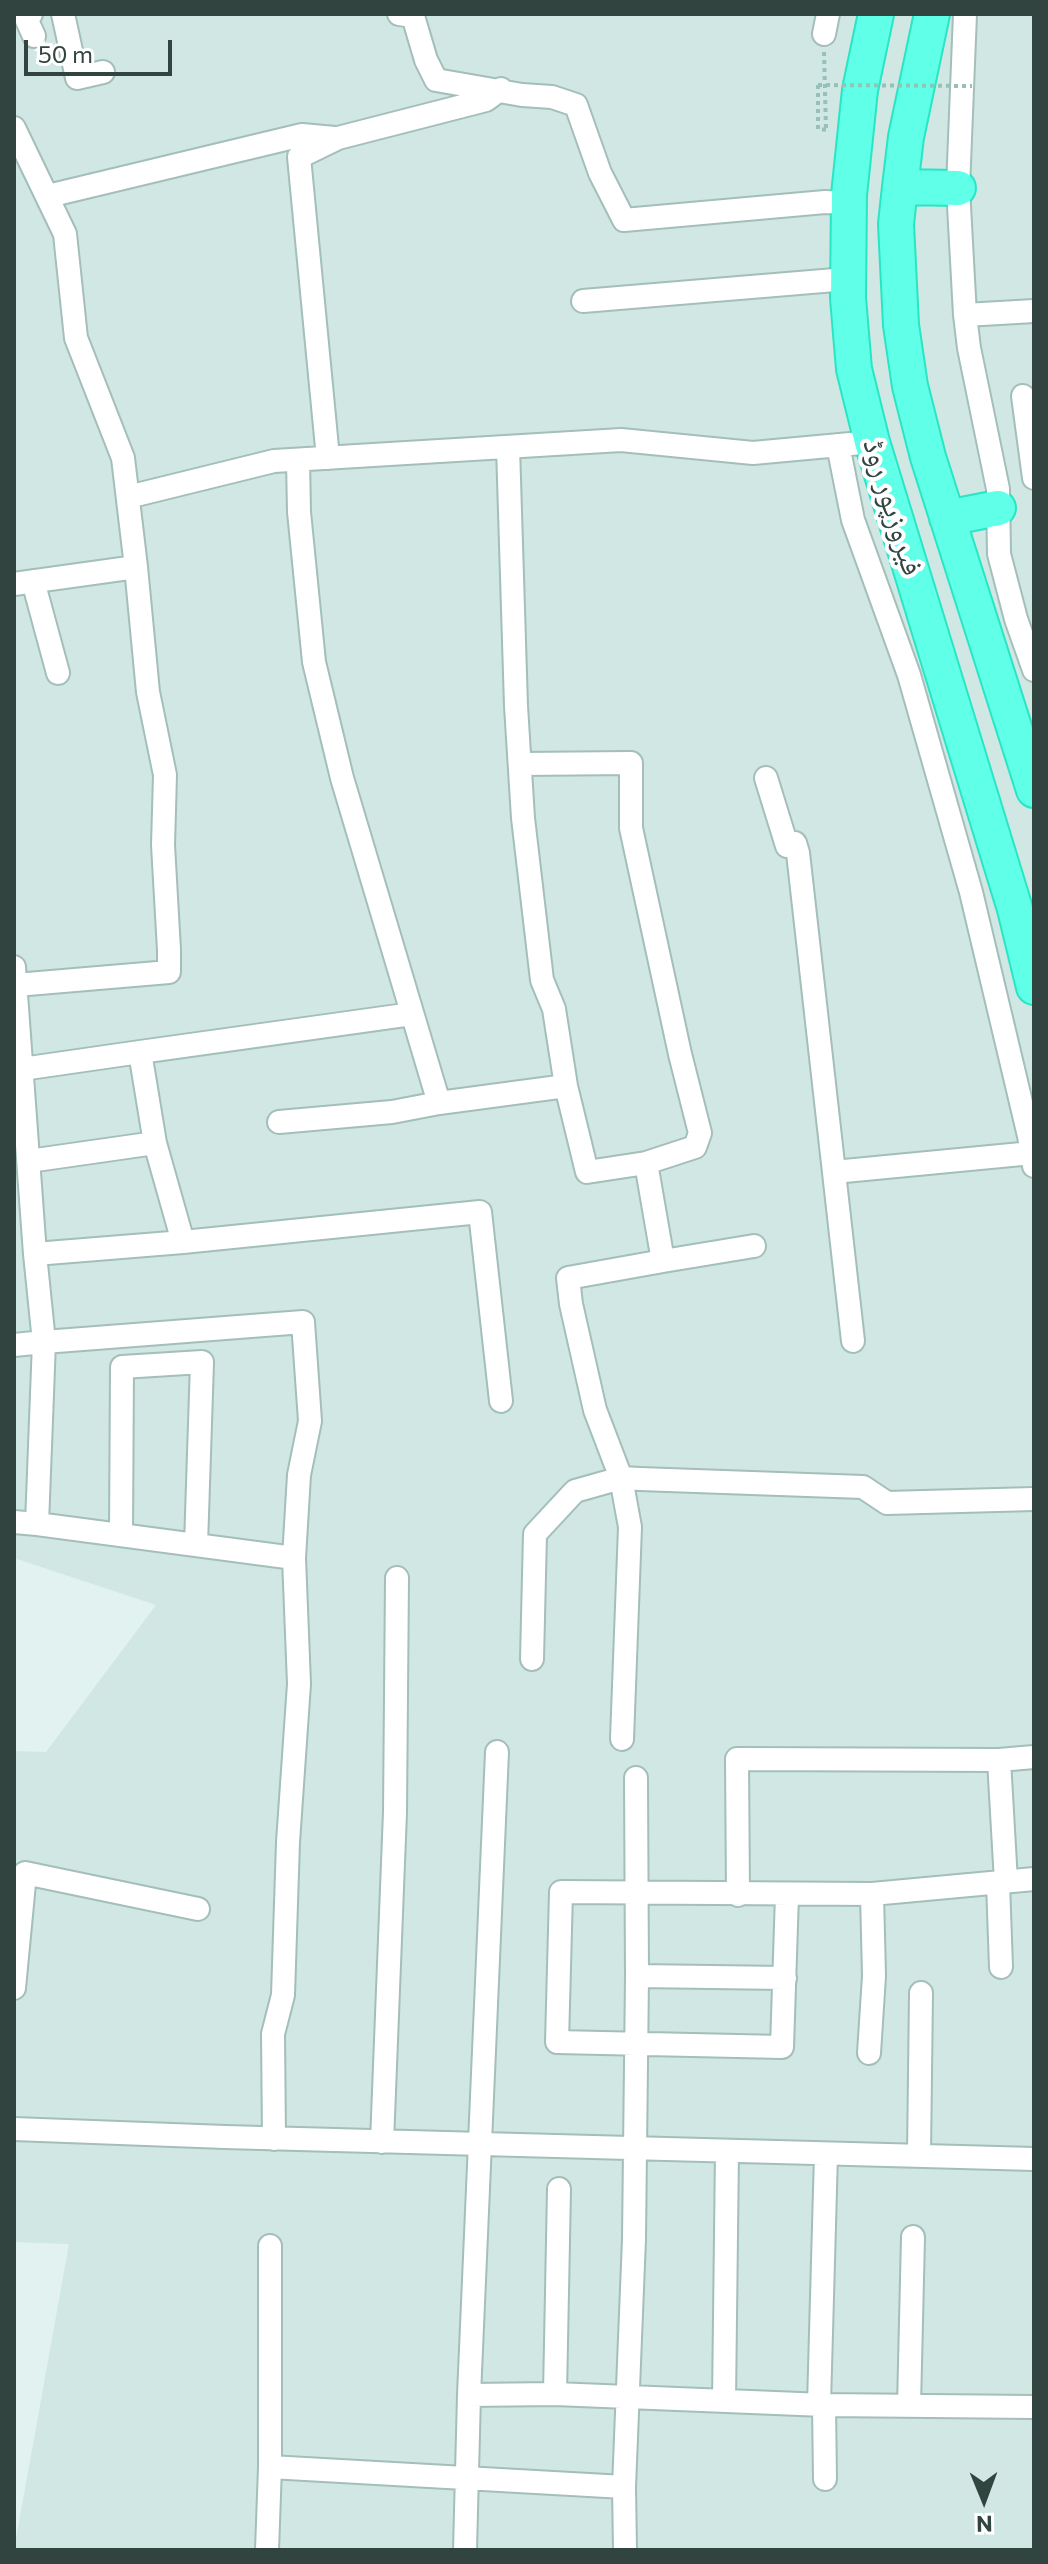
<!DOCTYPE html>
<html>
<head>
<meta charset="utf-8">
<style>
	body { margin:0 }
	#map { position:relative; width:1048px; height:2564px; overflow:hidden; background:#e2f2f0; font-family:Commissioner,sans-serif }
	canvas { display:block }
	.frame { position:absolute; inset:0; border:16px solid #324440; pointer-events:none }
	.north { position:absolute; left:944px; top:2460px; width:80px; height:80px; -webkit-text-stroke:6px #fff; paint-order:stroke; rotate:179deg; font-size:22px; font-weight:700; line-height:32px; text-align:center; color:#324440 }
	.north::after { content:''; display:block; margin:auto; width:28px; height:36px; background:#324440; clip-path:polygon(50% 0,100% 100%,50% 72%,0 100%) }
	.scale { position:absolute; left:24px; top:40px; width:148px; height:36px; box-sizing:border-box; border:4px solid #324440; border-top:0; padding-left:10px; font-size:24px; line-height:28px; white-space:nowrap; color:#324440; -webkit-text-stroke:6px #fff; paint-order:stroke }
</style>
</head>
<body>
<div id="map">
<canvas width="1048" height="2564"></canvas>
<div class="frame"></div>
<div class="north">N</div>
<div class="scale">50 m</div>
</div>
<script>
const ctx = document.querySelector('canvas').getContext('2d');
ctx.lineJoin = 'round';
function paint(path, color) { ctx.fillStyle = color; ctx.fill(path, 'evenodd'); }
const shape = rows => new Path2D(rows.map(r => 'M' + r).join(''));
function trace(path, color, width, dash) { ctx.strokeStyle = color; ctx.lineWidth = width; ctx.lineCap = dash ? 'butt' : 'round'; ctx.setLineDash(dash || []); ctx.stroke(path); }
function label(font, color, halo, rows, align = 'center') {
  ctx.font = font + ' Commissioner,"Noto Naskh Arabic",sans-serif'; ctx.lineWidth = 8; ctx.setLineDash([]); ctx.textBaseline = 'middle'; ctx.strokeStyle = halo; ctx.fillStyle = color; for (const [text, x, y, turn = 0] of rows) {
    ctx.save(); ctx.translate(x, y); ctx.rotate((+turn || 0) * Math.PI / 180); ctx.textAlign = isNaN(turn) ? turn : align; if (halo) ctx.strokeText(text, 0, 0); ctx.fillText(text, 0, 0); ctx.restore();
  }
}
const residential = shape([
	[14,14,1034,14,1034,2550,14,2550,69,2244,14,2242,14,1751,46,1752,156,1605,14,1558]
]);
const path = shape([
	[824,52,826,130],
	[818,85,818,129,828,130]
]);
const minor = shape([
	[31,14,25,16,34,36],
	[63,14,77,78,103,72],
	[399,14,413,16,426,60,436,80,522,95,552,97,576,105,600,173,624,220,825,202,849,203],
	[965,14,958,188,965,315,969,348,998,489,999,554,1016,619,1034,670],
	[824,34,828,14],
	[14,128,65,234,76,338,123,458,136,567],
	[48,196,302,135,335,138],
	[583,301,847,279],
	[965,315,1034,311],
	[1023,396,1034,478],
	[838,445,853,520,909,675,971,892,1029,1136,1034,1166],
	[328,458,299,157,338,138,486,100,501,89],
	[298,460,299,512,314,662,342,778,439,1103],
	[128,497,274,461,621,440,753,453,872,442],
	[33,581,58,673],
	[14,584,136,567,148,692,165,775,163,845,169,950,169,972,16,985],
	[520,764,631,763,631,828,680,1054,700,1133,695,1147,646,1163],
	[766,778,787,846,795,843,798,853,853,1341],
	[14,967,35,1254],
	[140,1052,412,1014],
	[22,1069,140,1052,155,1143,29,1161],
	[566,1086,587,1172,646,1163,663,1261,754,1246],
	[279,1122,392,1112,439,1103,566,1086,554,1009,542,980,523,818,516,706,508,447],
	[155,1143,183,1242],
	[834,1172,1032,1153],
	[14,1345,44,1342,37,1524,294,1558,299,1684,288,1842,283,1995,273,2034,274,2139],
	[14,1522,37,1524],
	[121,1535,122,1367,202,1362,196,1545],
	[294,1558,299,1475,310,1421,303,1322,44,1342,35,1254,183,1242,480,1212,501,1401],
	[532,1659,535,1534,575,1491,621,1478,640,1479,863,1487,887,1503,1034,1499],
	[622,1739,630,1527,621,1478,595,1410,571,1304,568,1278,663,1261],
	[999,1760,1034,1757],
	[636,1778,637,1976,785,1978],
	[998,1883,1001,1967],
	[738,1895,737,1759,999,1760,1006,1882],
	[787,1895,782,2047,557,2042,561,1892,872,1894,1034,1879],
	[14,1988,25,1873,198,1909],
	[869,2053,874,1976,872,1894],
	[14,2129,225,2137,1034,2159],
	[382,2142,395,1812,397,1578],
	[919,2155,921,1993],
	[270,2246,270,2467,624,2487,625,2550],
	[555,2394,559,2189],
	[469,2395,497,1752],
	[724,2401,727,2151],
	[819,2404,826,2154],
	[824,2405,825,2479],
	[909,2406,913,2237],
	[624,2487,634,2239,637,1976],
	[267,2550,270,2467],
	[465,2550,469,2395,555,2394,824,2405,1034,2407]
]);
const highway = shape([
	[876,14,860,90,849,195,848,298,854,369,872,442,1015,909,1034,987],
	[932,14,906,137,900,187,896,224,901,325,910,386,928,457,1034,790],
	[900,187,958,188],
	[947,518,998,508]
]);
const pathBridge = shape([
	[818,85,972,86]
]);
const streetNames = [
	["فیروزپور روڈ",893,507,73]
];
paint(residential, '#d0e7e4');
trace(minor, '#a4beba', 26);
trace(highway, '#28e6c4', 38);
trace(path, '#95c1b9', 4, [4, 4]);
trace(minor, '#fff', 22);
trace(highway, '#60ffe8', 34);
trace(pathBridge, '#95c1b9', 4, [4, 4]);
label('30px', '#324440', '#fff', streetNames);
</script>
</body>
</html>
